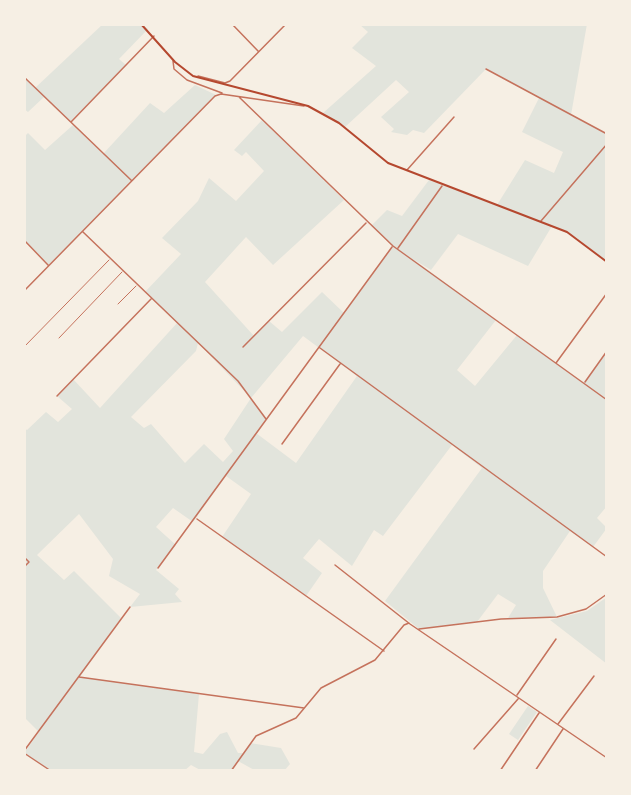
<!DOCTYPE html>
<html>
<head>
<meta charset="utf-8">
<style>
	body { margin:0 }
	#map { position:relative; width:631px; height:795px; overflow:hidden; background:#f6efe4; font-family:"PT Sans",sans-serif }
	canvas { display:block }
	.frame { position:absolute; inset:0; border:26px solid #f6efe4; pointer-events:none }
</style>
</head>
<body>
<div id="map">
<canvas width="631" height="795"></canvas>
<div class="frame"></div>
</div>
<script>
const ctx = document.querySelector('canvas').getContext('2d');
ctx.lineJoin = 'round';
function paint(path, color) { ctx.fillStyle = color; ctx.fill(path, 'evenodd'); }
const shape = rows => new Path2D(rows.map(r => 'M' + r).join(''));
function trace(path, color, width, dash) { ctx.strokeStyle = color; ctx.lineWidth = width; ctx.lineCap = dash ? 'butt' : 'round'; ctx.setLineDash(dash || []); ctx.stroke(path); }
const green = shape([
	[103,24,141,24,148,29,119,59,126,65,70,122,44,97,28,112,24,109,24,77,35,88],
	[359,24,587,24,571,115,607,134,607,262,577,238,552,226,528,266,458,234,431,270,413,259,496,320,457,370,475,386,517,335,583,383,607,351,607,506,597,518,607,528,593,547,570,531,543,571,543,588,557,617,508,618,516,605,498,594,477,622,419,629,385,601,482,468,452,445,383,536,374,530,352,566,319,539,303,558,322,573,306,596,222,537,251,494,226,476,193,522,173,508,156,527,176,545,156,570,179,589,175,594,182,602,130,607,140,594,109,576,113,559,79,514,37,555,64,580,74,571,121,618,80,677,199,694,194,752,203,754,220,734,227,732,238,753,243,753,250,743,281,748,290,764,284,771,256,771,238,761,231,771,202,771,191,765,184,771,45,771,48,769,24,753,39,732,24,717,24,428,27,430,46,412,58,422,72,409,57,396,73,379,100,408,177,323,145,292,181,254,162,238,198,201,209,178,236,201,264,171,246,152,242,156,234,150,262,120,344,200,273,265,246,237,205,282,254,336,269,321,282,332,322,292,344,313,393,246,371,226,387,210,402,216,429,180,497,205,525,160,554,173,563,152,522,132,539,98,486,69,424,133,413,130,407,135,391,132,394,129,381,117,409,92,396,80,345,127,323,113,376,66,352,48,368,32],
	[303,336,357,376,296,463,256,433,266,419,251,398],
	[198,343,251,398,224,439,233,451,223,462,204,444,185,463,151,424,144,428,131,417,196,351],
	[195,85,216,95,49,265,24,240,24,137,28,133,45,150,73,125,103,154,150,103,164,113],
	[607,597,607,664,550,620,587,611],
	[528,706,537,712,518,740,509,734]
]);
const service = shape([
	[118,304,136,286],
	[59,338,122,272],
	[24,347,109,260]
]);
const minor = shape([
	[232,24,258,51],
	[173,61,174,69,187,80,222,93],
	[486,69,607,134],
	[198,76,225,83,230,81,286,24],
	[24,77,131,180],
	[239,97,393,246,607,400],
	[71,122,154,36],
	[407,170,454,117],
	[541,221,607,144],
	[83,232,238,381,266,419],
	[24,240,48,265],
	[398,248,442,186],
	[24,291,215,96,221,94,304,106],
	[243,347,366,223],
	[320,348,607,557],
	[556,363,607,293],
	[585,382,607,351],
	[57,396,151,299],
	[282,444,340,364],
	[197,519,384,651],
	[24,557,29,562,24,567],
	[335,565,410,624,607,758],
	[158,568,392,247],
	[419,629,501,619,557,617,586,609,607,594],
	[79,677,304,708],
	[517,695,556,639],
	[558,724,594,676],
	[474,749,518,699],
	[24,751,130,607],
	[24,753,51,771],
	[231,771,256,736,296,718,321,688,375,660,404,625,409,623],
	[500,771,539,713],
	[535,771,563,729]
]);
const secondary = shape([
	[141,24,175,62,193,76,308,106,339,123,388,163,567,232,607,262]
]);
paint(green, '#e2e4dc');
trace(service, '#c5725c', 1);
trace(minor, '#c5725c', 1.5);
trace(secondary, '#b5482f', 2);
</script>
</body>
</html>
